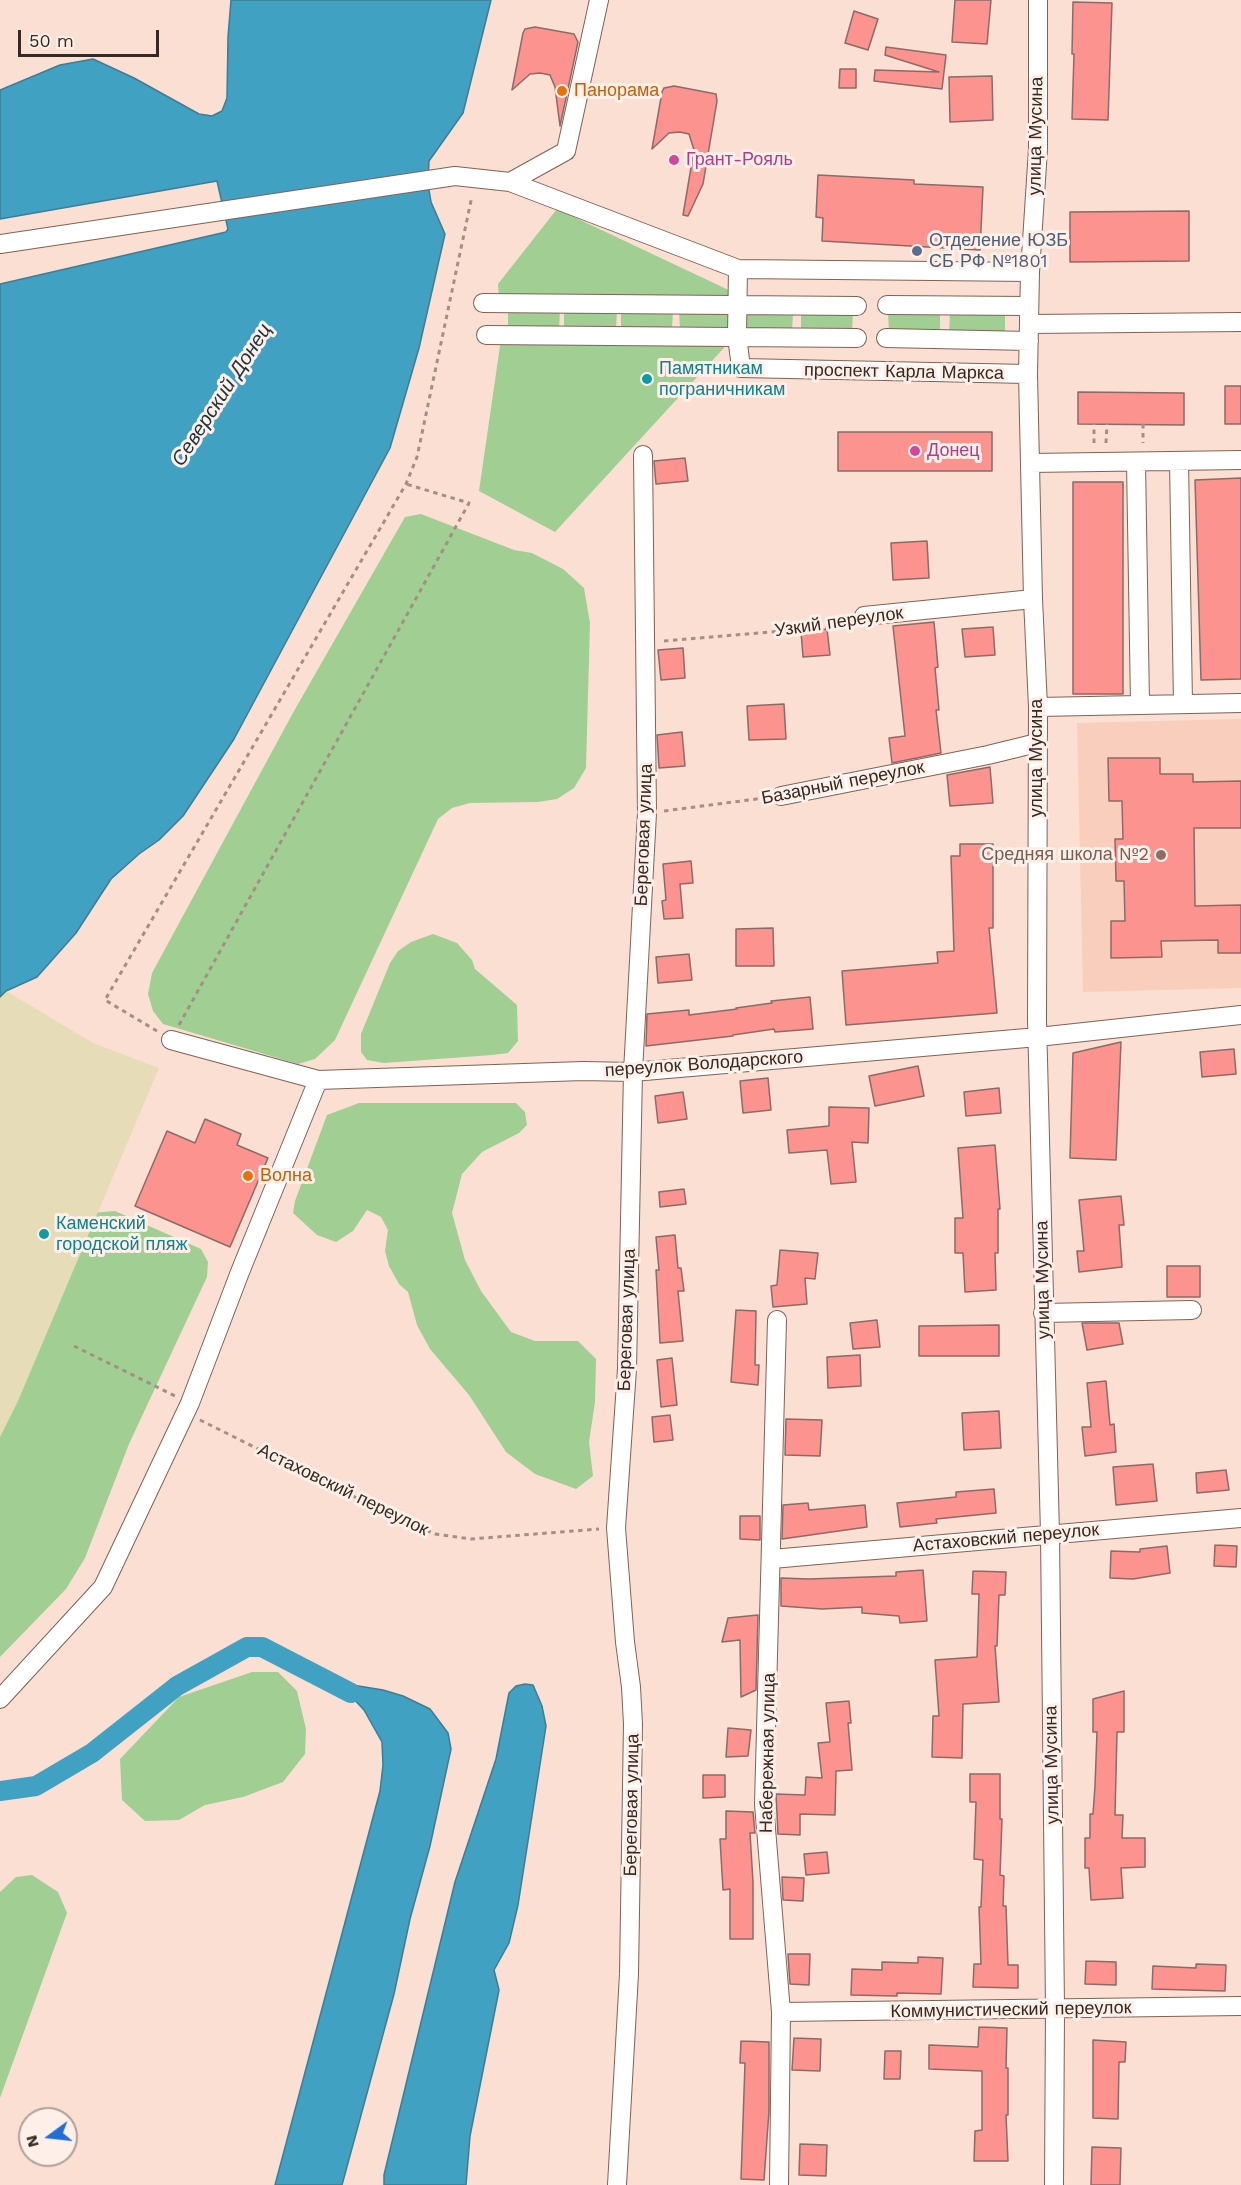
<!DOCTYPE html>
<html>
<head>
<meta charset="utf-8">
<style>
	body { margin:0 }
	#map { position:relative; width:1241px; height:2185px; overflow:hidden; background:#fbdfd3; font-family:"Work Sans",sans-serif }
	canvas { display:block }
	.north { position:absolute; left:18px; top:2107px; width:60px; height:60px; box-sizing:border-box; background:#fef0e9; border:2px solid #aea09a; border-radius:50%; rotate:255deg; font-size:16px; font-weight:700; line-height:24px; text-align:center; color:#362923 }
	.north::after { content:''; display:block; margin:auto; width:21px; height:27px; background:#226ed9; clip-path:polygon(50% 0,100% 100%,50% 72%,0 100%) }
	.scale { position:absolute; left:18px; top:30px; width:141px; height:27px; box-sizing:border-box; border:3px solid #362923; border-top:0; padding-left:8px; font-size:18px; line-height:21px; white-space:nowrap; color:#362923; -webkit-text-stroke:4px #fef0e9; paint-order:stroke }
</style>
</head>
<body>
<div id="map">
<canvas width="1241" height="2185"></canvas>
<div class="north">N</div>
<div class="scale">50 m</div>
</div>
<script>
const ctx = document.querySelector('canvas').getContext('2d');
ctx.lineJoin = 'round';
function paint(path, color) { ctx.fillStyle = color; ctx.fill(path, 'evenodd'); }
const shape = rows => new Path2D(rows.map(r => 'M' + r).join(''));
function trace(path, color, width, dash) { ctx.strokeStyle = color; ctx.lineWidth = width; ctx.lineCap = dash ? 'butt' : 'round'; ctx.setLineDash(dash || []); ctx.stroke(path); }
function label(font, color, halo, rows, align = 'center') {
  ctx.font = font + ' "Work Sans",sans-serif'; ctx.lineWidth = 6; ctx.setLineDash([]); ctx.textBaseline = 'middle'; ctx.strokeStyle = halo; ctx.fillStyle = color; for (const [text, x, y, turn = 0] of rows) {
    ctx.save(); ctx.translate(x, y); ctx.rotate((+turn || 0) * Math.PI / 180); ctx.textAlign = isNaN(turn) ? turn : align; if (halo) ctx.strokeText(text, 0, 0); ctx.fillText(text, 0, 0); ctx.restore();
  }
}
const built = shape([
	[1241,719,1241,988,1083,992,1077,723]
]);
const green = shape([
	[557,209,735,293,735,303,499,300,498,284],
	[508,310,560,310,559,329,508,328],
	[564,310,617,310,616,329,564,329],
	[621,310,673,310,672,329,621,329],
	[679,310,732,311,731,330,680,330],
	[741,312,793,313,792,331,741,331],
	[801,313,853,313,852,332,801,332],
	[888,313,940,313,940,332,889,332],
	[950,313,1005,313,1005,334,949,333],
	[733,338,555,532,479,491,501,339],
	[421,514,514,550,532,553,563,569,584,588,590,623,586,768,574,788,557,799,538,802,470,803,452,808,438,819,335,1040,315,1059,298,1064,163,1024,153,1011,148,994,152,973,294,711,405,517],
	[433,934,457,943,472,960,475,969,517,1005,518,1041,508,1053,492,1055,384,1063,367,1060,361,1052,361,1034,390,963,398,951,411,942],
	[359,1103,516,1103,525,1112,527,1125,519,1133,482,1152,462,1174,452,1213,465,1260,481,1291,511,1332,535,1341,578,1341,596,1359,595,1402,589,1442,593,1476,576,1489,535,1474,506,1452,469,1395,430,1349,417,1325,408,1292,399,1284,389,1266,385,1251,388,1230,381,1217,367,1210,353,1231,336,1242,317,1235,293,1213,295,1201,327,1115],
	[115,1211,201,1249,208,1262,207,1277,129,1444,85,1558,66,1589,0,1657,0,1415,91,1213],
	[252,1672,278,1672,297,1691,306,1729,305,1754,283,1782,243,1797,205,1805,179,1820,145,1821,122,1800,120,1759,179,1697],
	[32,1875,58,1892,67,1913,0,2098,0,1892,16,1877]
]);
const sand = shape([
	[6,991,93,1043,159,1068,18,1401,0,1437,0,997]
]);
const water = shape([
	[231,0,491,0,463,113,429,161,428,184,431,202,445,234,419,348,390,448,234,739,183,816,159,840,139,854,111,879,76,933,37,977,6,991,0,997,0,284,226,232,228,229,217,181,0,219,0,90,60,65,93,59,134,78,199,114,212,116,222,111,227,98,228,37,231,0],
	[328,1681,383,1690,403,1696,430,1709,448,1733,451,1749,430,1846,410,1919,394,1994,342,2185,275,2185,380,1791,383,1765,382,1742,364,1710,351,1696,328,1681],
	[525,1684,533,1685,542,1706,546,1726,518,1905,509,1943,494,1970,499,1990,470,2136,466,2185,384,2185,384,2175,455,1882,496,1759,509,1693,516,1686,525,1684]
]);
const canal = shape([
	[0,1791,36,1786,92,1753,177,1686,247,1647,262,1647,351,1693]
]);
const building = shape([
	[955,0,991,0,987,44,952,42,955,0],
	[1073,2,1112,3,1108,120,1072,119,1074,54,1072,54,1073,2],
	[854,11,878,19,868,50,845,43,854,11],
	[535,27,574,34,578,42,560,126,555,87,550,75,540,73,530,74,512,90,523,33,525,29,535,27],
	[886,47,946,55,942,89,874,81,875,70,939,72,885,55,886,47],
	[840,69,856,69,856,88,839,88,840,69],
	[992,76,993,120,950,122,949,77,992,76],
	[674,86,716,94,717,101,703,184,688,216,683,215,694,150,689,134,680,132,669,133,652,149,662,92,664,88,674,86],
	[818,175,914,180,914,184,983,187,980,250,822,241,823,218,816,217,818,175],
	[1189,211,1189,261,1070,262,1070,212,1189,211],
	[1225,386,1241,386,1241,424,1225,424,1225,386],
	[1078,392,1184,393,1184,425,1078,424,1078,392],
	[838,432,992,432,992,471,838,471,838,432],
	[685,458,688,481,656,484,654,461,685,458],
	[1241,478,1241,679,1201,680,1195,480,1241,478],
	[1073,482,1123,482,1123,694,1073,694,1073,482],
	[927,541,929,578,893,580,891,543,927,541],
	[934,622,938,667,935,668,939,710,936,710,941,753,892,763,889,738,905,736,893,626,934,622],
	[993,627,995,655,965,657,962,629,993,627],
	[827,629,830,655,803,657,801,632,827,629],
	[683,648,685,678,661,680,658,650,683,648],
	[784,704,786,739,749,740,747,706,784,704],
	[682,732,685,766,659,768,657,735,682,732],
	[1108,758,1160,758,1160,774,1193,774,1193,782,1241,781,1241,828,1194,828,1195,906,1241,905,1241,953,1218,953,1218,940,1161,941,1162,957,1111,958,1111,921,1125,921,1124,881,1116,881,1115,839,1123,839,1122,801,1109,801,1108,758],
	[990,767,993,803,950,806,947,775,990,767],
	[960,844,993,844,993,928,989,928,997,1013,846,1025,842,971,938,963,937,952,954,951,951,856,960,856,960,844],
	[691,861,693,883,680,884,683,918,664,919,662,901,666,900,663,864,691,861],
	[773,928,774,966,736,966,736,929,773,928],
	[689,954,692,980,658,983,656,957,689,954],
	[810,997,813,1029,775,1032,774,1029,733,1035,733,1036,646,1046,647,1014,689,1010,689,1015,737,1009,736,1008,772,1003,771,1001,810,997],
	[1121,1042,1116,1160,1070,1158,1073,1053,1121,1042],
	[1234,1049,1236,1074,1202,1077,1200,1052,1234,1049],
	[918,1066,924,1096,875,1106,869,1076,918,1066],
	[768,1078,771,1110,743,1113,740,1081,768,1078],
	[999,1088,1001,1113,966,1116,964,1092,999,1088],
	[683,1092,687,1119,658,1123,655,1096,683,1092],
	[829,1107,869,1108,868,1143,852,1142,856,1182,831,1184,827,1150,789,1153,787,1130,829,1126,829,1107],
	[205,1119,241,1134,237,1145,268,1158,230,1247,135,1206,167,1131,195,1143,205,1119],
	[995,1145,1000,1209,998,1209,998,1253,995,1253,996,1290,965,1292,963,1253,955,1253,955,1218,963,1218,958,1148,995,1145],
	[684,1189,686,1204,660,1207,659,1192,684,1189],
	[1121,1196,1124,1225,1119,1225,1122,1267,1079,1272,1077,1251,1084,1251,1079,1200,1121,1196],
	[675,1235,678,1268,681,1268,684,1291,678,1291,683,1341,660,1343,656,1270,659,1270,656,1237,675,1235],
	[780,1250,818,1253,815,1279,805,1278,807,1304,773,1307,771,1286,777,1285,780,1250],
	[1167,1266,1200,1266,1200,1297,1167,1297,1167,1266],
	[736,1310,756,1311,755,1365,759,1365,758,1385,731,1382,736,1310],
	[877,1320,880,1347,853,1349,850,1323,877,1320],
	[1082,1323,1119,1323,1123,1344,1087,1350,1082,1323],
	[999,1325,999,1356,919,1356,919,1326,999,1325],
	[860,1355,861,1386,828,1388,827,1357,860,1355],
	[672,1358,677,1405,661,1407,657,1360,672,1358],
	[1106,1381,1110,1425,1114,1424,1116,1452,1085,1456,1082,1427,1091,1427,1087,1383,1106,1381],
	[999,1411,1001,1448,964,1450,962,1413,999,1411],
	[670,1415,673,1440,654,1442,652,1417,670,1415],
	[786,1419,822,1420,820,1456,785,1455,786,1419],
	[1153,1464,1157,1501,1116,1505,1113,1467,1153,1464],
	[1226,1470,1229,1490,1197,1493,1196,1473,1226,1470],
	[994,1489,996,1513,936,1519,937,1523,900,1527,897,1503,956,1497,956,1492,994,1489],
	[808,1503,809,1510,865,1505,867,1527,782,1539,783,1505,808,1503],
	[740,1516,760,1516,760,1540,740,1539,740,1516],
	[1215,1545,1237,1546,1236,1567,1214,1566,1215,1545],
	[1167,1546,1170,1573,1133,1579,1110,1578,1111,1551,1140,1552,1140,1549,1167,1546],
	[923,1570,927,1621,900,1623,899,1616,862,1613,862,1607,822,1609,781,1606,781,1578,809,1579,896,1576,896,1572,923,1570],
	[973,1571,1006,1572,1005,1595,999,1595,997,1646,995,1646,999,1702,963,1704,962,1758,932,1757,933,1716,939,1716,935,1660,977,1657,979,1594,972,1594,973,1571],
	[758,1615,756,1690,741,1697,740,1640,722,1642,728,1618,758,1615],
	[1124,1691,1124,1732,1117,1732,1115,1815,1123,1815,1122,1838,1145,1838,1145,1867,1121,1868,1123,1898,1091,1900,1089,1868,1085,1868,1085,1838,1090,1838,1090,1814,1093,1814,1095,1786,1097,1732,1093,1732,1093,1699,1124,1691],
	[849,1701,851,1723,848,1723,852,1770,836,1771,835,1815,800,1814,800,1835,778,1834,776,1794,805,1795,806,1777,822,1778,818,1743,830,1742,826,1703,849,1701],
	[728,1728,751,1730,748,1756,726,1757,728,1728],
	[970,1774,1000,1774,1000,1819,1002,1819,1000,1875,1004,1876,1003,1906,1006,1906,1008,1965,1018,1965,1018,1988,973,1987,974,1964,981,1964,979,1907,981,1907,983,1860,974,1859,976,1802,970,1802,970,1774],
	[703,1775,725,1775,725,1797,703,1798,703,1775],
	[726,1811,753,1812,755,1833,750,1833,753,1882,753,1939,730,1939,730,1889,723,1890,720,1839,726,1839,726,1811],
	[827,1852,829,1873,806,1875,804,1854,827,1852],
	[782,1877,804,1878,803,1901,783,1900,782,1877],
	[788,1954,810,1954,809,1985,790,1984,788,1954],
	[918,1957,943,1958,941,1994,897,1993,897,1996,851,1995,852,1969,882,1970,882,1962,918,1963,918,1957],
	[1086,1961,1116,1962,1116,1985,1085,1984,1086,1961],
	[1196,1964,1226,1965,1225,1991,1152,1989,1153,1966,1196,1968,1196,1964],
	[979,2027,1007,2028,1006,2068,1008,2068,1008,2115,1006,2115,1008,2161,974,2161,975,2131,982,2130,982,2071,929,2069,929,2045,978,2047,979,2027],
	[794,2038,821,2039,820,2071,792,2070,794,2038],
	[1093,2040,1126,2042,1125,2062,1119,2062,1118,2119,1093,2118,1093,2040],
	[741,2041,769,2042,769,2111,764,2180,741,2179,745,2063,740,2063,741,2041],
	[885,2051,901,2051,900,2079,884,2079,885,2051],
	[800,2144,827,2145,826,2176,799,2175,800,2144],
	[1092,2147,1121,2148,1120,2185,1091,2185,1092,2147]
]);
const path = shape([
	[1143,424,1143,443],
	[1094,443,1094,424],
	[1106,443,1107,424],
	[664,641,830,627,848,621],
	[664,811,764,798],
	[179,1025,469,503,406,484],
	[157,1031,105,1000,406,484,417,457,472,196],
	[74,1346,175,1396],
	[200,1420,379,1509,435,1534,471,1539,599,1529]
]);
const minor = shape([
	[1038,0,1038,149,1030,272,1028,374,1033,599,1038,707,1037,1020,1050,1534,1055,2009,1054,2185],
	[510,182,566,151,599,0],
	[0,244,455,176,510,182,738,269,1030,272],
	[738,269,737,336,741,368,1028,374],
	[483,303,857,306],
	[887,305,1029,306],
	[1029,324,1241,322],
	[486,335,857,338],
	[886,338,1029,341],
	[1179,461,1183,704],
	[1136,462,1140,704],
	[1030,463,1241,460],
	[864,616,1033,599],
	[1038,707,1241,703],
	[781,796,988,755,1037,743],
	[171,1040,318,1080,583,1071,633,1072,1038,1037,1241,1015],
	[1043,1313,1192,1310],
	[777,1320,764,1804,781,2012,779,2185],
	[772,1559,1241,1518],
	[0,1699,103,1587,190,1403,240,1272,318,1080],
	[781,2012,1241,2006],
	[617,2185,629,1974,633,1724,631,1687,625,1642,616,1528,627,1369,633,1072,647,813,643,455]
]);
const markers = [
	[562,91,6,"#e8710a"],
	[674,160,6,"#d1479c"],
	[917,251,6,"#5c6f8a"],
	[647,379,6,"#0f9aa8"],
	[915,451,6,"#d1479c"],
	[1161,855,6,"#8d6e63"],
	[248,1176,6,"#e8710a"],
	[44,1234,6,"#0f9aa8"]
];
const foodNames = [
	["Панорама",574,91],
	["Волна",260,1176]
];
const streetNames = [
	["улица Мусина",1036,136,-89],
	["проспект Карла Маркса",904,372,1],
	["Узкий переулок",839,622,-8],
	["улица Мусина",1037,758,-90],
	["Базарный переулок",843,783,-11],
	["Береговая улица",644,835,-88],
	["переулок Володарского",704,1064,-4],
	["улица Мусина",1043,1280,-91],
	["Береговая улица",627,1320,-88],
	["Астаховский переулок",343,1490,26],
	["Астаховский переулок",1006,1538,-5],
	["Набережная улица",768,1753,-89],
	["улица Мусина",1052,1765,-91],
	["Береговая улица",632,1805,-89],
	["Коммунистический переулок",1011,2010,-1]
];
const hotelNames = [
	["Грант-Рояль",686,160],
	["Донец",927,451]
];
const serviceNames = [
	["Отделение ЮЗБ",929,241],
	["СБ РФ №1801",929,262]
];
const cultureNames = [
	["Памятникам",659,369],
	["пограничникам",659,390],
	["Каменский",56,1224],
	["городской пляж",56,1245]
];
const educationNames = [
	["Средняя школа №2",1149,855]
];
const waterNames = [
	["Северский Донец",222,395,-57]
];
paint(built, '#f9cebc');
paint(green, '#a1cf93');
paint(sand, '#e6dcb7');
paint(water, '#40a1c3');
trace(water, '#3d7d93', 1.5);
trace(canal, '#40a1c3', 20);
paint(building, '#fd938f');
trace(building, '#8c6a67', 1.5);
trace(minor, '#806255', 20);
trace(path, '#a48f85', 3, [4.5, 4.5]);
trace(minor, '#fff', 18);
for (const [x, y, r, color] of markers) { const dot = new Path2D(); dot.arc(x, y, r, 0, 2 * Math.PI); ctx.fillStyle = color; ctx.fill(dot); trace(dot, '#fef0e9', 2); }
label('18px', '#c56008', '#fef0e9', foodNames, 'left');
label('18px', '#362923', '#fef0e9', streetNames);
label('18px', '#b23c85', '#fef0e9', hotelNames, 'left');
label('18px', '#4e5e75', '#fef0e9', serviceNames, 'left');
label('18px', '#0d838f', '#fef0e9', cultureNames, 'left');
label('18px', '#785e54', '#fef0e9', educationNames, 'right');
label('italic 20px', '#1d333b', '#fef0e9', waterNames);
</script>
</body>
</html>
